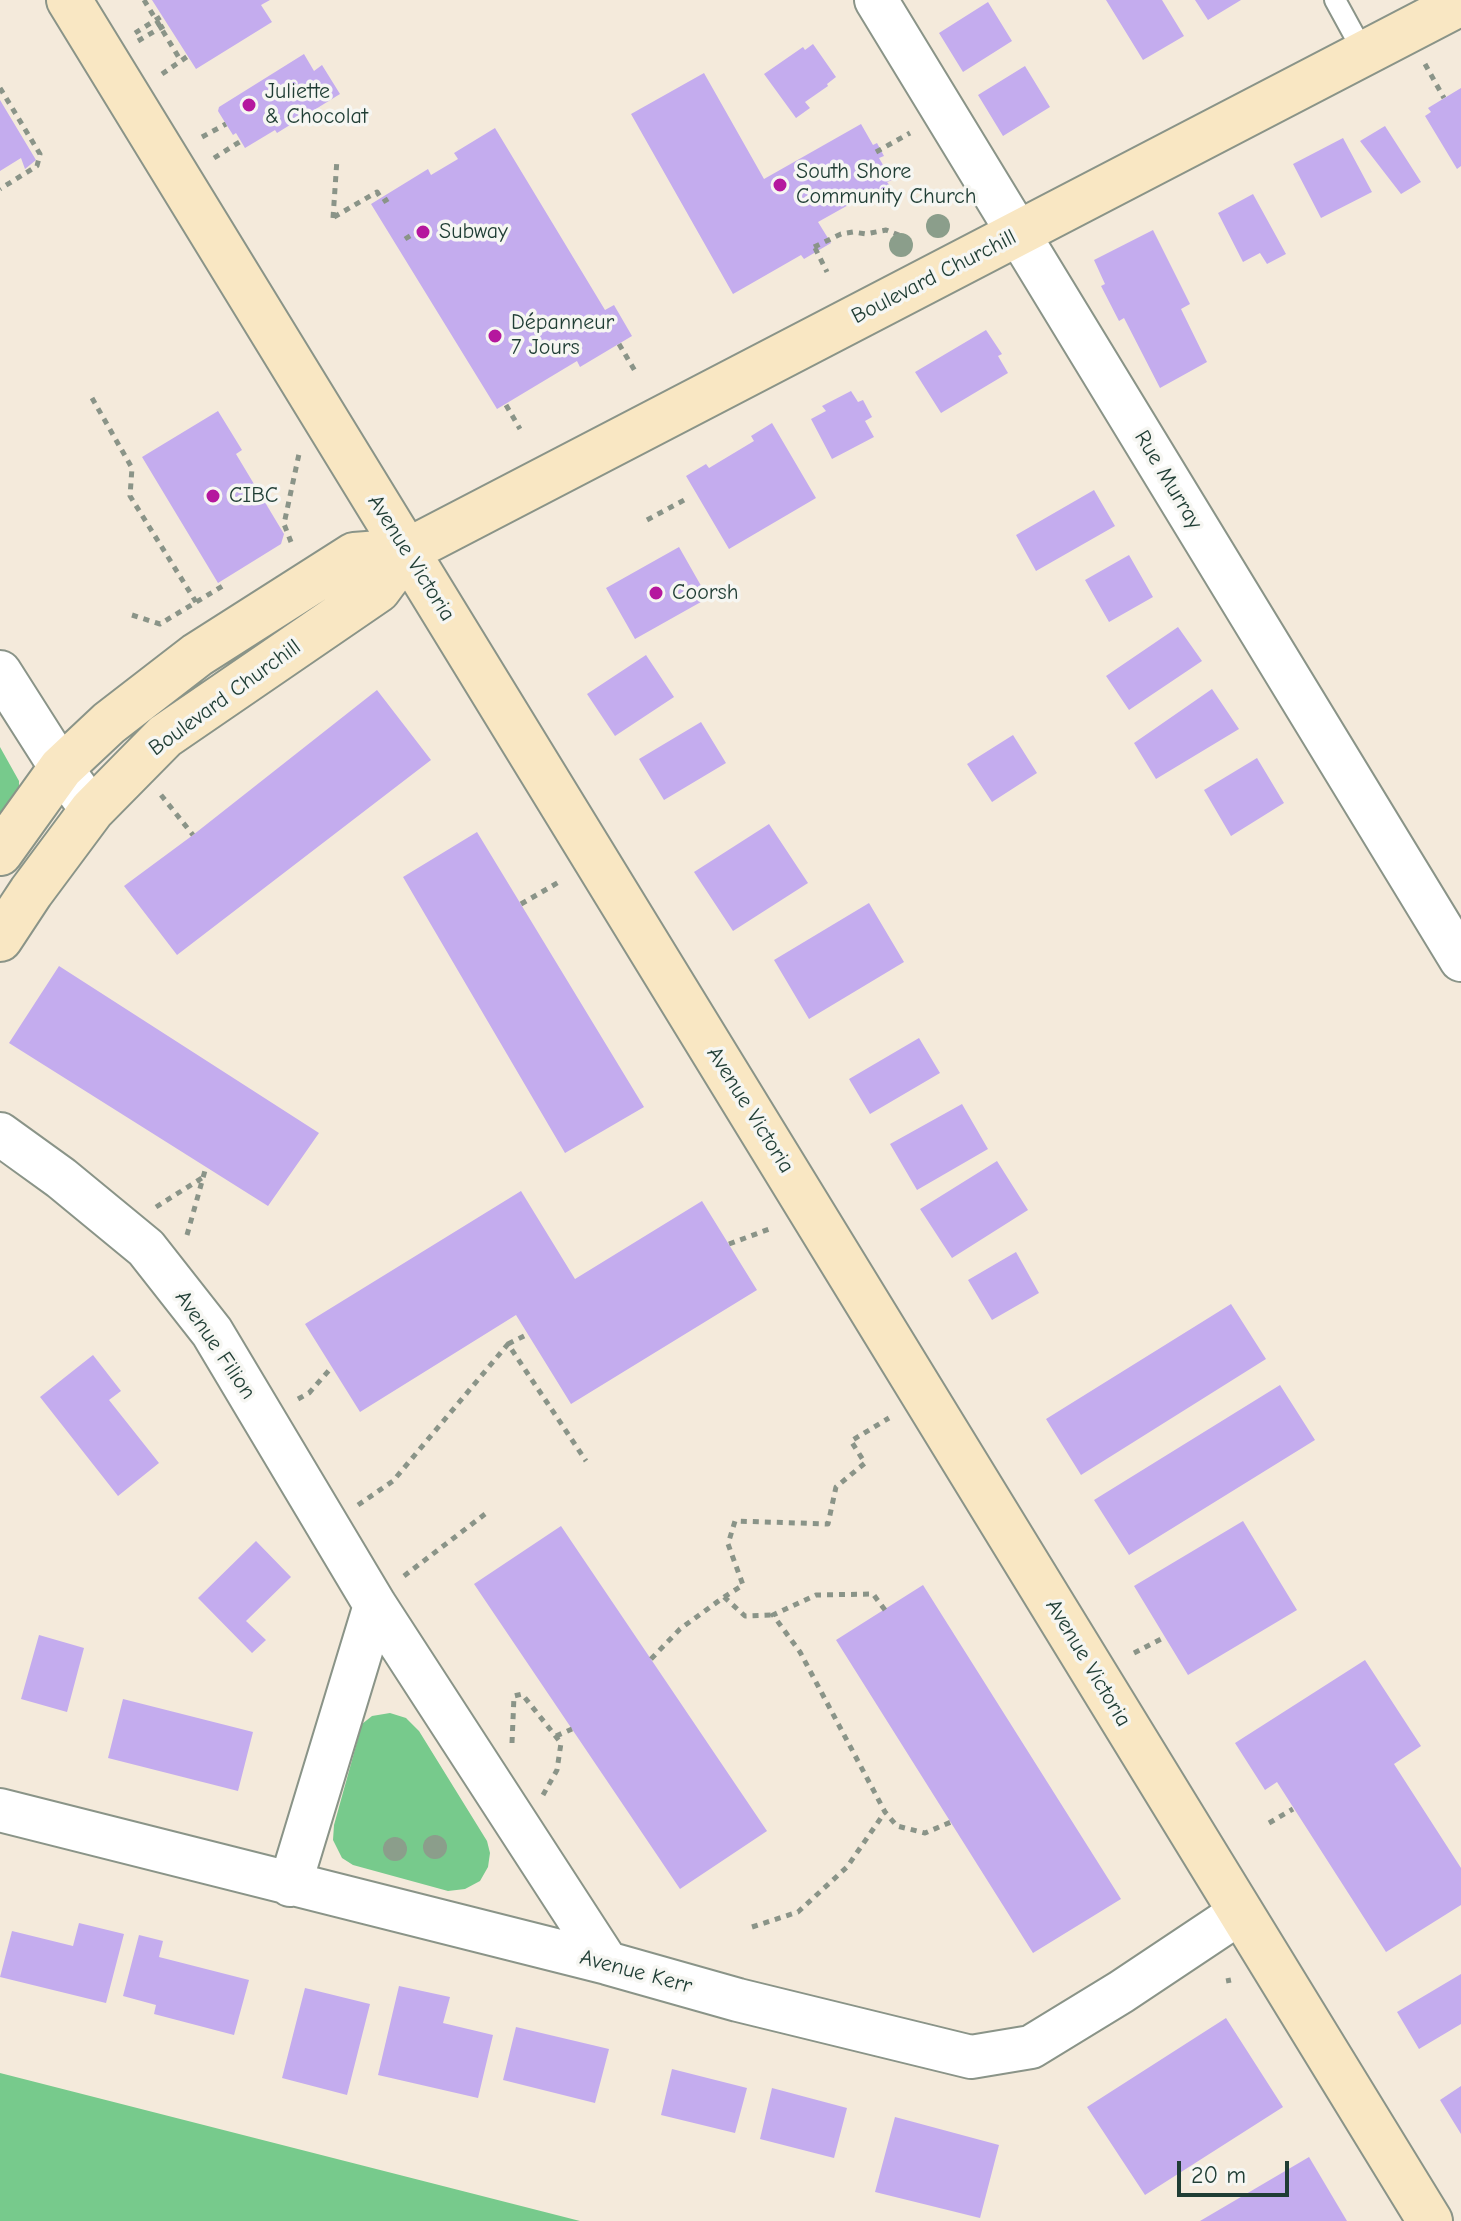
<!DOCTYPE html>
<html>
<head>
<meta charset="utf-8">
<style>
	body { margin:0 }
	#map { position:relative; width:1461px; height:2221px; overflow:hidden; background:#f4eadb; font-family:"Comic Neue",sans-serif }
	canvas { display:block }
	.scale { position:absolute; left:1177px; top:2161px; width:112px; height:36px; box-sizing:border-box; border:4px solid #1f3d34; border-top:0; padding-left:10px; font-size:24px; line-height:28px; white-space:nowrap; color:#1f3d34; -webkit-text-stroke:6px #f6f6f2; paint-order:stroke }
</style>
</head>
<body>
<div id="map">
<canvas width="1461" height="2221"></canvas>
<div class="scale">20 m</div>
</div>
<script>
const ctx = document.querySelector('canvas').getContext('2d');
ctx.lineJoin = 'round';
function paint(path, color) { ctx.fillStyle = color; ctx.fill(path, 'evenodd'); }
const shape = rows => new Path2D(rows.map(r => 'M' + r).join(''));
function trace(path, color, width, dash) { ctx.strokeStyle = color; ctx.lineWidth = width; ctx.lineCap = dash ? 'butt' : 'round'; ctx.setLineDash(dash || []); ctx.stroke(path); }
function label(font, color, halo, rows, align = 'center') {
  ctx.font = font + ' "Comic Neue",sans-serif'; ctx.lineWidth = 7; ctx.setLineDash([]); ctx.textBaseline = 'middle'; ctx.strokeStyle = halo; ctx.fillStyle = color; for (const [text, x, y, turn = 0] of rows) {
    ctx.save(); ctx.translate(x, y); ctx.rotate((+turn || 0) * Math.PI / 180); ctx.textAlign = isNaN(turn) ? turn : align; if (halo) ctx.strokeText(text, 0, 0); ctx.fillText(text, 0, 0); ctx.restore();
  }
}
const green = shape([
	[0,747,19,781,19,793,0,820],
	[390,1713,406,1718,419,1731,487,1841,490,1853,488,1867,480,1881,465,1889,448,1891,353,1865,342,1858,333,1840,334,1825,362,1724,372,1716],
	[0,2073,580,2221,0,2221]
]);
const building = shape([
	[152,0,270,0,261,5,272,22,196,69],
	[1106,0,1162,0,1184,36,1143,60],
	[1195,0,1241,0,1208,20],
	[988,2,1012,41,963,72,939,33],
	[813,44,836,77,827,84,828,86,805,102,810,108,796,118,764,74,803,47,805,50],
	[304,54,314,71,322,65,340,94,277,133,275,130,245,148,236,133,233,135,226,124,218,111,219,107],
	[1025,66,1050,107,1003,136,978,95],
	[704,73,764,179,861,124,873,145,877,143,884,156,879,158,892,180,887,182,891,187,871,199,868,194,818,222,831,243,804,259,801,255,733,294,631,114],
	[1461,88,1461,166,1457,169,1425,116,1431,112,1428,108],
	[0,100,36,160,25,169,21,158,0,171],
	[1385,126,1421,182,1401,194,1360,141],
	[495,128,605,310,614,305,632,336,580,367,577,361,497,409,371,204,428,169,431,175,458,159,454,153],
	[1343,138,1372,192,1321,218,1293,164],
	[1253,194,1286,254,1267,264,1260,253,1243,262,1218,213],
	[1153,230,1190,304,1181,309,1207,362,1160,388,1124,318,1119,321,1101,286,1105,284,1094,260],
	[986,330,1002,354,998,356,1008,373,941,413,915,372],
	[851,391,858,402,863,400,872,417,865,421,874,437,832,459,811,419,826,411,822,406],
	[218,411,242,450,236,454,284,534,281,544,218,583,142,457],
	[772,423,816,498,729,549,686,476,706,464,709,468,754,441,751,436],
	[1094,490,1115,526,1036,571,1016,535],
	[679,547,708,598,635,639,606,588],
	[1129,555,1153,597,1109,622,1085,580],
	[1178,627,1202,661,1129,710,1106,676],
	[646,655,674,697,615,736,587,694],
	[1212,689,1239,729,1156,779,1134,743],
	[377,690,431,760,177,955,124,886,193,835],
	[701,722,726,763,664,800,639,759],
	[1013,735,1037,773,992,802,967,764],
	[1257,758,1284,803,1231,836,1204,790],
	[769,824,808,883,733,931,694,872],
	[477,832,644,1107,565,1153,403,877],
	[869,903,904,962,809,1019,774,960],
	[59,966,319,1133,268,1206,9,1043],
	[919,1038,940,1073,870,1114,849,1079],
	[962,1104,988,1149,917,1190,890,1144],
	[997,1161,1028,1210,952,1258,920,1209],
	[521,1191,575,1279,702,1201,757,1290,571,1404,516,1315,360,1412,305,1324],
	[1016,1252,1039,1293,992,1320,968,1280],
	[1231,1304,1266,1359,1081,1475,1046,1419],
	[93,1355,121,1391,109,1400,159,1463,118,1496,40,1397],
	[1280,1385,1315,1440,1129,1555,1094,1500],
	[1243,1521,1297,1610,1188,1675,1134,1586],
	[561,1526,767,1831,680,1889,474,1584],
	[256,1541,291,1577,246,1621,266,1640,252,1653,198,1598],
	[923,1585,1121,1899,1033,1953,836,1640],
	[39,1635,84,1648,67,1712,21,1699],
	[1365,1660,1421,1746,1394,1764,1461,1868,1461,1905,1386,1952,1277,1782,1265,1790,1235,1743],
	[123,1699,253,1732,238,1791,108,1758],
	[79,1923,124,1934,106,2003,0,1977,12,1931,73,1946],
	[139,1935,163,1941,159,1957,249,1980,234,2035,154,2014,156,2005,123,1996],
	[1461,1974,1461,2024,1419,2049,1397,2012],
	[399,1986,450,1997,443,2023,493,2035,478,2098,378,2075],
	[305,1988,370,2004,347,2095,282,2078],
	[1226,2018,1283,2107,1145,2195,1087,2107],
	[516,2027,609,2049,595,2103,503,2080],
	[672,2069,747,2088,735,2133,661,2115],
	[1461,2086,1461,2134,1440,2100],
	[772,2088,847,2108,834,2158,760,2139],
	[895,2117,999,2145,980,2218,875,2192],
	[1309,2157,1347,2221,1200,2221]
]);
const path = shape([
	[144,0,181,61],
	[135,33,162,16],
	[138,41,167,24],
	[1425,64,1444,98],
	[162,74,188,56],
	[0,88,40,154,37,166,0,189],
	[202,137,226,124],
	[876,152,910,133],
	[214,158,241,141],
	[383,202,391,197],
	[334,217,377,192,381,198],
	[333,218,337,159],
	[405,239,413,234],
	[814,247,841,234,853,232,866,234,886,230,899,235],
	[815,248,827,272],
	[619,344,635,371],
	[92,398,132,468,130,496,196,602],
	[506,405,520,429],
	[647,520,688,498],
	[291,542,284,524,299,454],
	[132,615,160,624,226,584],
	[161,795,193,835],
	[521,904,559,882],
	[156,1207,202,1178],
	[187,1235,206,1167],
	[729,1244,772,1228],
	[508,1344,528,1334],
	[298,1399,309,1393,332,1367],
	[358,1505,393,1481,508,1344,586,1461],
	[404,1576,489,1511],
	[724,1597,743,1585,728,1544,735,1521,828,1524,836,1487,865,1463,851,1441,889,1418],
	[885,1610,873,1594,816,1595,773,1615,800,1652,885,1812,897,1826,925,1833,951,1822],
	[1134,1653,1165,1637],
	[651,1659,680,1629,724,1597,745,1616,773,1615],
	[556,1736,572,1729],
	[512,1743,514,1696,522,1694,561,1743,557,1770,543,1795],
	[1269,1823,1293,1809],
	[752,1927,798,1912,847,1867,885,1812],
	[1228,1978,1229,1983]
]);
const lane = shape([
	[1335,0,1364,53]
]);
const street = shape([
	[876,0,1461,960],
	[0,672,61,768,92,810],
	[0,1134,61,1178,146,1248,212,1332,375,1605,607,1963],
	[0,1810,607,1963,738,2000,971,2057,1031,2047,1121,1992,1241,1912],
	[290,1885,375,1605]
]);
const secondary = shape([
	[69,0,1430,2221],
	[0,853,61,768,109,723,197,655,354,555,407,551,1461,3],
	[0,939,31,892,92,810,165,736,378,590,407,551]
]);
const trees = [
	[938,226],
	[901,245],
	[435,1847],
	[395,1849]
];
const markers = [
	[249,105,8,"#b5179e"],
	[780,185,8,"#b5179e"],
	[423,232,8,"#b5179e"],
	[495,336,8,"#b5179e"],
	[213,496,8,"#b5179e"],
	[656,593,8,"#b5179e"]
];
const poiNames = [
	["Juliette",265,92],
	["& Chocolat",265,117],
	["South Shore",796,172],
	["Community Church",796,197],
	["Subway",439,232],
	["Dépanneur",511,323],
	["7 Jours",511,348],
	["CIBC",229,496],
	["Coorsh",672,593]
];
const streetNames = [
	["Boulevard Churchill",934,277,-27],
	["Rue Murray",1168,480,59],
	["Avenue Victoria",411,558,58],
	["Boulevard Churchill",225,698,-36],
	["Avenue Victoria",750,1110,58],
	["Avenue Filion",215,1345,56],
	["Avenue Victoria",1088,1663,59],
	["Avenue Kerr",636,1972,15]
];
paint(green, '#77ca8c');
paint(building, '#c4acee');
trace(lane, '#8a9488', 24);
trace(street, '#8a9488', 46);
trace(secondary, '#8a9488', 48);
trace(path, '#8a9488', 5, [6, 6]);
trace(lane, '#fff', 20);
trace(street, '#fff', 42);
trace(secondary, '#f9e7c3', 44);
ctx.fillStyle = '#8b9e8b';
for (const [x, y] of trees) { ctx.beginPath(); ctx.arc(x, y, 12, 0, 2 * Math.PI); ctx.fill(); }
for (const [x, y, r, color] of markers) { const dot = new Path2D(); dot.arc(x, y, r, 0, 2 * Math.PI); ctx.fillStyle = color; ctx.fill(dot); trace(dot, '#f6f6f2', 3); }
label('22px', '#1f3d34', '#f6f6f2', poiNames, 'left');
label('22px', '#1f3d34', '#f6f6f2', streetNames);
</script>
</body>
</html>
